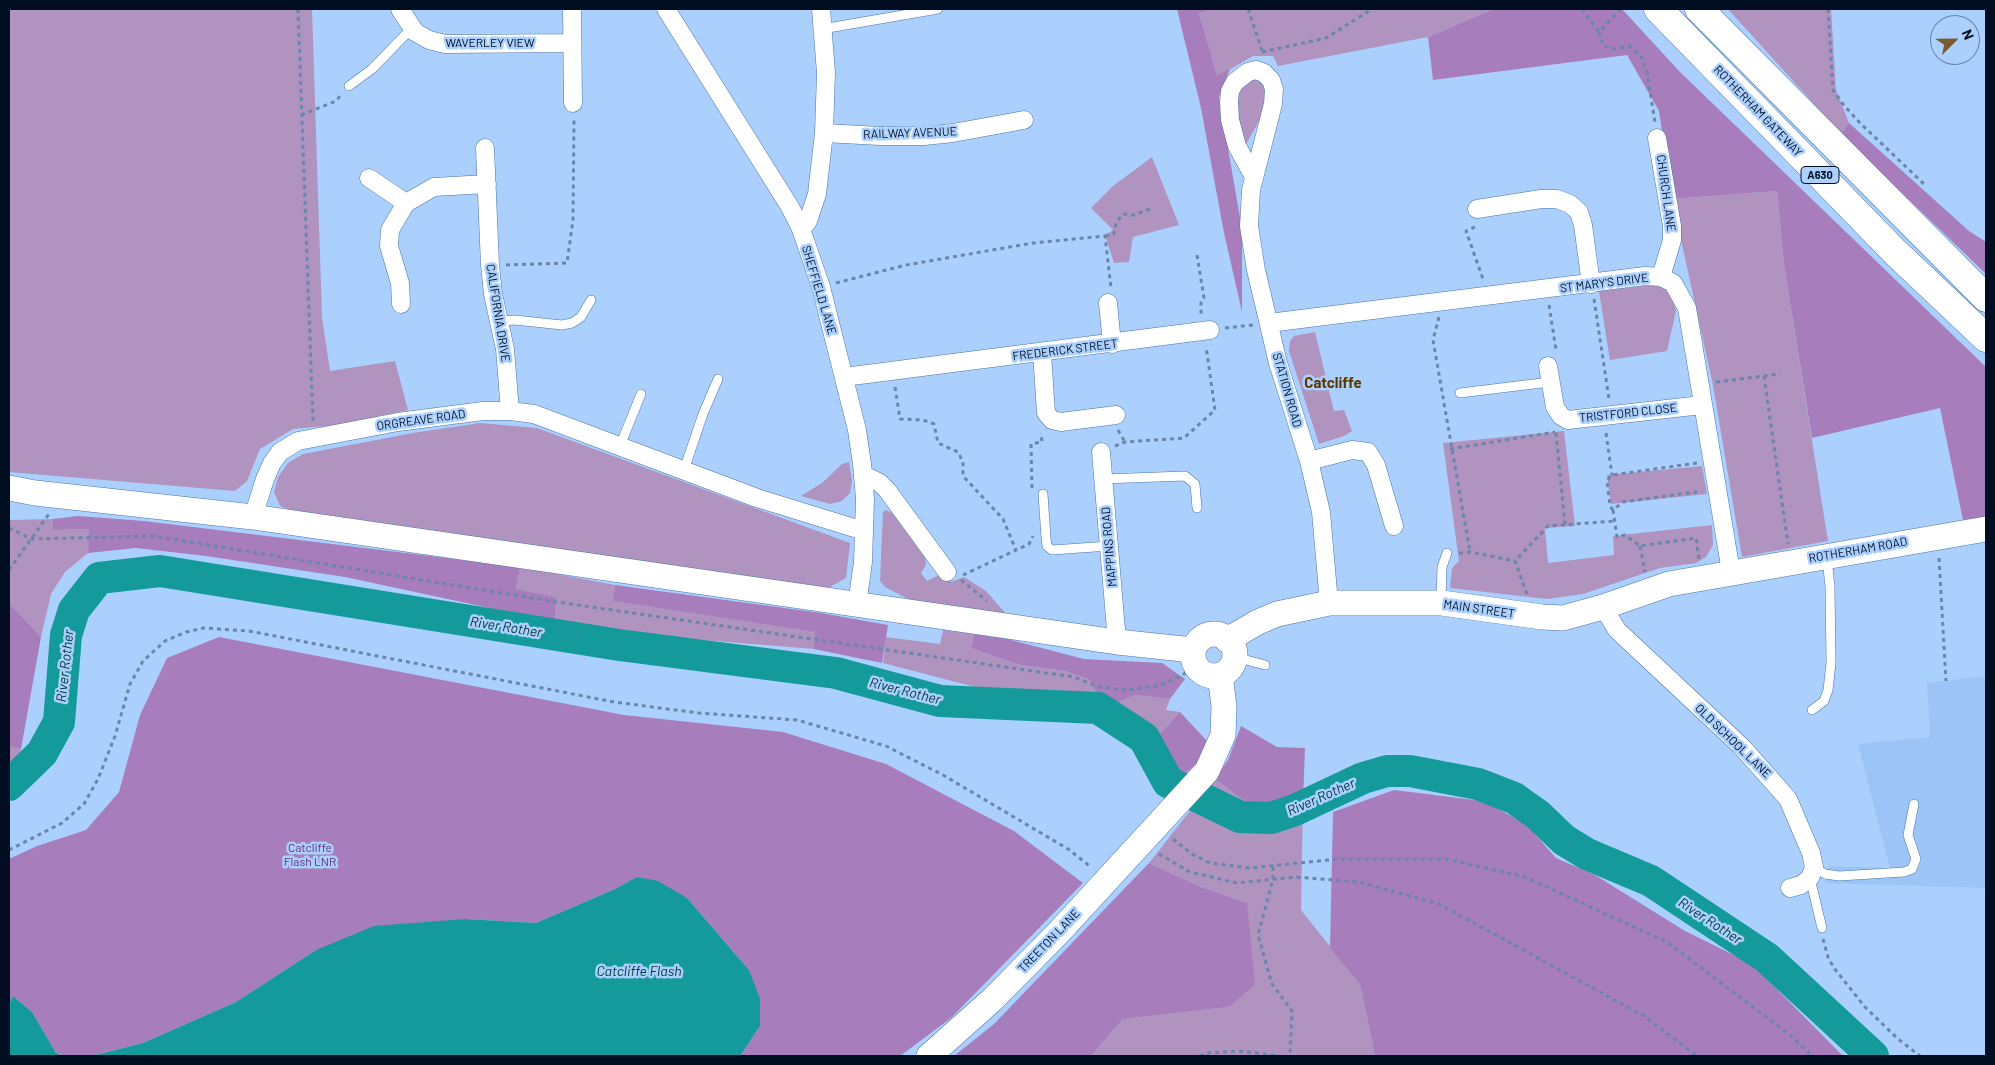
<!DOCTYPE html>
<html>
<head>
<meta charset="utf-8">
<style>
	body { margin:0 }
	#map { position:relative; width:1995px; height:1065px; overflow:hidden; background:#abd0fe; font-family:Barlow,sans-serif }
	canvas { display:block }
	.frame { position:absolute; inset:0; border:10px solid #010e22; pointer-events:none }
	.north { position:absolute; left:1930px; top:15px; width:50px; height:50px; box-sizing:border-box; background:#abd0fe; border:1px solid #6782a6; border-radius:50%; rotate:67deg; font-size:14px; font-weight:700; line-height:20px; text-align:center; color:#010e22 }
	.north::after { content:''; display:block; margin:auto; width:18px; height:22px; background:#795b2f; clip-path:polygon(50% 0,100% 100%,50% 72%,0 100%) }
</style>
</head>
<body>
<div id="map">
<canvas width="1995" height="1065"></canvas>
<div class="frame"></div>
<div class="north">N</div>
</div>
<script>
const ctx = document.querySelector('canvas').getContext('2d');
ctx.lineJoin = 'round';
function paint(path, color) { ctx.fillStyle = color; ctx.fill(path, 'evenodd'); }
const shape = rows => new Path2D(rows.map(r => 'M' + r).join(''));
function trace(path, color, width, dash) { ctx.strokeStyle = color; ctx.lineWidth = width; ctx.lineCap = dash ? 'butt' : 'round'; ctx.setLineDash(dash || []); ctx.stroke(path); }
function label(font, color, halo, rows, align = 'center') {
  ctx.font = font + ' Barlow,sans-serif'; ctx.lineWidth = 5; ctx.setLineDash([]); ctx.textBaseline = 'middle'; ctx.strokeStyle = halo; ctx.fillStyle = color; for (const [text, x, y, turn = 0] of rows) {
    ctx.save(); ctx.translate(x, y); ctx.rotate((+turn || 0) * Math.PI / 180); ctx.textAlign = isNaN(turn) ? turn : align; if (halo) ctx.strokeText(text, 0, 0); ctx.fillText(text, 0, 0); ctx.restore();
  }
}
const built = shape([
	[1986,676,1986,888,1825,883,1828,866,1890,868,1858,744,1930,737,1927,683]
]);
const green = shape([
	[9,9,312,9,322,317,330,371,395,361,408,410,337,425,293,429,260,449,247,481,235,491,9,472],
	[1212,9,1494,9,1428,37,1278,66,1273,56,1253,56,1217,77,1199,13],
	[1728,9,1831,9,1836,90,1849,123,1841,134],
	[1256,78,1263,82,1266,91,1263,114,1245,146,1237,128,1236,90,1245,79],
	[1152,157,1179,225,1133,237,1129,262,1114,263,1105,235,1113,230,1091,208,1113,186],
	[1777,191,1784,265,1828,541,1742,557,1713,385,1672,199],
	[1652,285,1665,288,1672,297,1676,311,1667,351,1610,360,1599,291],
	[1315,332,1334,411,1344,410,1352,431,1344,436,1319,444,1289,351,1290,341,1294,336],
	[480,423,537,428,850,543,846,578,828,588,291,510,280,506,274,492,278,477,288,463,303,454,413,433],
	[1564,431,1575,526,1545,528,1548,563,1614,555,1613,536,1712,525,1713,545,1706,557,1696,563,1660,568,1583,594,1547,599,1450,588,1452,568,1459,561,1443,443],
	[849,462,852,481,850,493,842,501,830,504,801,496,822,483,842,464],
	[1702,466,1707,494,1611,504,1607,475],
	[886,510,892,513,925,558,926,565,921,573,927,581,939,575,951,582,964,577,986,591,1007,615,924,603,906,598,885,587,880,581,883,512],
	[53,519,53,530,90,529,88,553,65,572,51,594,41,637,9,603,9,520],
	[520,567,615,585,614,601,816,632,814,649,654,636,555,622,556,597,516,589],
	[943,630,974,634,971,648,1020,665,1065,671,1088,679,1101,700,979,688,883,663,886,637,940,644],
	[1135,695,1170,699,1166,710,1180,712,1156,738,1143,724,1112,705],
	[9,747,21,749,17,769,9,772],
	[1215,779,1239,797,1282,810,1303,802,1301,910,1360,984,1375,1056,1091,1056,1123,1019,1229,1007,1247,903,1199,886,1149,863]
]);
const forest = shape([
	[1177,9,1212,9,1199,13,1217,76,1230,69,1219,97,1242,229,1242,312,1224,233,1201,108],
	[1494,9,1622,9,1680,72,1986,367,1986,517,1963,520,1940,408,1812,438,1784,265,1777,191,1672,199,1659,111,1627,55,1433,80,1428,37],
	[1849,123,1969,231,1986,242,1986,274,1841,134],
	[78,516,144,521,520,567,516,589,556,597,555,622,345,577,206,556,136,548,88,553,89,529,53,530,53,519],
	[615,585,821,613,888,625,882,663,814,649,815,632,613,601],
	[9,603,41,637,21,749,9,747],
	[974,634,1007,639,1084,659,1162,663,1185,679,1170,699,1135,695,1112,705,1101,700,1088,679,1065,671,1020,665,971,648],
	[219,637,624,715,783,732,886,764,1014,831,1083,883,951,1018,900,1056,740,1056,760,1026,749,970,687,898,637,877,615,889,536,923,465,919,316,950,236,1002,143,1043,92,1056,62,1056,56,1053,32,1012,13,996,9,1004,9,859,37,846,86,830,119,792,140,715,167,658],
	[1180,712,1208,742,1197,763,1181,778,1156,738],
	[1241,726,1277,747,1305,748,1303,802,1282,810,1259,807,1239,797,1215,779,1228,760],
	[1394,790,1475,800,1497,808,1527,825,1556,858,1595,875,1685,931,1752,964,1843,1056,1375,1056,1360,984,1330,948,1333,812],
	[1149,863,1199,886,1247,903,1255,984,1229,1007,1123,1019,1091,1056,954,1056,994,1024]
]);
const water = shape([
	[637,877,658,881,687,898,749,970,760,999,760,1026,740,1056,92,1056,143,1043,236,1002,316,950,374,926,465,919,536,923,615,889],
	[13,996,32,1012,56,1053,62,1056,9,1056,9,1004]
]);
const river = shape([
	[9,785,42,753,59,722,66,635,74,610,99,578,160,571,619,645,836,673,940,701,1098,708,1144,738,1168,782,1240,817,1271,818,1295,810,1363,778,1387,771,1410,771,1478,784,1514,798,1538,815,1564,840,1587,854,1651,881,1767,958,1873,1056]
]);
const path = shape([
	[298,9,313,422],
	[1248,9,1263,53],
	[1582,9,1599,32],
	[1621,9,1599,32,1603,46,1614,49,1629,46,1641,56,1647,73,1655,122],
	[1828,9,1833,90,1842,103,1860,123,1924,184],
	[1262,52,1326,38,1372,9],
	[301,115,336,101,340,96],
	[1475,227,1466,231,1483,279],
	[1105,236,1114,234,1116,223,1123,214,1134,215,1150,209],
	[1197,255,1204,298,1201,303,1201,315],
	[506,265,567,263,573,220,574,119],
	[836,283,906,265,1033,243,1105,236,1111,288],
	[1594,299,1609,399],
	[1549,305,1556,350],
	[1439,317,1433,340,1470,552],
	[1225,328,1253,325],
	[1764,376,1788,544],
	[1716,382,1780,374],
	[895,387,900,419,923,420,934,424,938,443,958,452,963,462,963,476,1003,519,1016,550],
	[1118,430,1125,442],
	[1556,433,1565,525],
	[1606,433,1612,475],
	[1115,446,1125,442,1184,438,1215,410,1206,346],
	[1450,449,1555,432],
	[1032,488,1031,444,1042,442,1041,433],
	[1613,510,1610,506,1607,480,1612,475,1697,463],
	[9,528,32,539,153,536,557,602,1074,677,1099,687,1126,690,1158,686,1183,675,1188,670],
	[1640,546,1645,572],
	[1459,553,1470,552,1515,561],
	[1939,558,1946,681],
	[1699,559,1696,538,1640,546,1625,535,1617,537,1613,510,1623,502,1702,491],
	[9,570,49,514],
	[963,575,1029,544,1033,536],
	[961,580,987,601],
	[1527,594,1515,561,1548,526,1615,521],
	[1173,839,1192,854,1210,863,1250,868,1338,859,1446,859,1525,877,1667,942,1790,1035,1812,1056],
	[9,850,62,823,84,804,98,779,115,736,130,684,143,661,165,641,186,632,204,628,249,631,614,702,699,713,797,720,886,746,943,775,1068,849,1091,867],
	[1159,854,1190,872,1237,883,1295,877,1359,882,1439,904,1644,1016,1697,1056],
	[1273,867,1273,879,1258,935,1272,984,1292,1011,1290,1056],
	[1823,939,1828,957,1834,968,1865,1007,1898,1039,1920,1056],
	[1200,1056,1205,1053,1242,1051,1279,1056]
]);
const service = shape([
	[822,29,938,9],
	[349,86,372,69,412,28],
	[501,321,515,320,562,325,572,323,581,317,591,300],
	[1460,393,1550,382],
	[620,446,641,394],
	[684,470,703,414,718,379],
	[1103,479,1185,476,1195,484,1197,508],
	[1043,494,1046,538,1047,546,1052,550,1109,546],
	[1441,602,1442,567,1447,553],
	[1235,657,1265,665],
	[1812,710,1824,701,1828,690,1831,663,1830,587,1827,558],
	[1814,867,1825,874,1839,876,1904,872,1912,869,1916,859,1908,835,1914,804],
	[1810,878,1822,928]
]);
const minor = shape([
	[400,9,415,32,429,40,445,44,572,43],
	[572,9,573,103],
	[666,9,790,207,801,229,821,287,857,430,862,464,865,499,863,562,857,605],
	[824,133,880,136,924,136,953,133,1024,120],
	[1657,138,1672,226,1672,240,1661,277],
	[485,148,490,265,493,294,505,349,510,411],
	[1254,177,1237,146,1230,120,1229,102,1230,91,1235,82,1248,72,1256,70,1264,73,1271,80,1274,89,1273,104,1251,190,1249,226,1256,270,1278,363,1309,461,1321,512,1329,603],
	[369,178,406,203],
	[1477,209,1541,199,1557,199,1570,204,1579,212,1583,225,1591,284],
	[801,229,808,221,817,194,824,133,826,73,821,9],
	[1108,303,1112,344],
	[401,304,400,283,389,246,390,230,406,203,434,187,487,184],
	[1269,323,1645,276,1661,277,1673,283,1687,308,1731,572],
	[1042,353,1046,413,1052,420,1061,422,1116,415],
	[1548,366,1555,407,1561,416,1568,420,1702,405],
	[844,377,1210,330],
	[1101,452,1117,642],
	[1309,461,1352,450,1368,452,1376,465,1394,526],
	[864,475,880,483,887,490,947,572],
	[253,517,265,479,272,463,280,452,298,441,398,422,483,411,510,411,534,414,757,498,864,531],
	[1603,607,1617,630,1742,747,1788,799,1811,853,1814,867,1810,878,1801,885,1790,888]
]);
const secondary = shape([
	[9,488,35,493,253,517,1117,642,1193,650],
	'1193 655a21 21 0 1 1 42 0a21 21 0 1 1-42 0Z',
	[1227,640,1258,622,1277,614,1329,603,1442,603,1542,617,1563,618,1603,607,1669,584,1986,529],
	[929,1056,993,999,1059,932,1207,771,1223,735,1224,706,1220,675]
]);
const trunk = shape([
	[1658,9,1895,252,1986,338],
	[1699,9,1986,298]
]);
const shields = [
	[1820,175,38]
];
const shieldNames = [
	["A630",1820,175]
];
const streetNames = [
	["WAVERLEY VIEW",490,43],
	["ROTHERHAM GATEWAY",1758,111,46],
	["RAILWAY AVENUE",910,133,-2],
	["CHURCH LANE",1666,193,82],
	["ST MARY'S DRIVE",1604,283,-7],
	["SHEFFIELD LANE",819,290,73],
	["CALIFORNIA DRIVE",498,313,81],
	["FREDERICK STREET",1065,350,-7],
	["STATION ROAD",1287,390,74],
	["TRISTFORD CLOSE",1628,413,-6],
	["ORGREAVE ROAD",421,420,-8],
	["MAPPINS ROAD",1109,547,-95],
	["ROTHERHAM ROAD",1858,550,-10],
	["MAIN STREET",1479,609,8],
	["OLD SCHOOL LANE",1733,741,44],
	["TREETON LANE",1049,941,-46]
];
const parkNames = [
	["Catcliffe",310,848],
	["Flash LNR",310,862]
];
const waterNames = [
	["River Rother",506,627,9],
	["River Rother",65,666,-84],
	["River Rother",905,691,14],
	["River Rother",1321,797,-24],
	["River Rother",1710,921,33],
	["Catcliffe Flash",639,971]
];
const quarterNames = [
	["Catcliffe",1333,383]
];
paint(built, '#9cc4f7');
paint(green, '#b093bf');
paint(forest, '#a87dbc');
paint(water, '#149a9a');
trace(river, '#149a9a', 32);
trace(service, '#4974a8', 10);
trace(minor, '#4974a8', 19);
trace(secondary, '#4974a8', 26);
trace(trunk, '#4974a8', 29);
trace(path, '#6a86aa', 3, [4, 4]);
trace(service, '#fff', 9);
trace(minor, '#fff', 18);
trace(secondary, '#fff', 25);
trace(trunk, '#fff', 28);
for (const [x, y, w] of shields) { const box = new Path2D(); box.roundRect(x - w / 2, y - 8.5, w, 17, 4); ctx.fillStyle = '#abd0fe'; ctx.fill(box); trace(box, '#010e22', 1); }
label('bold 11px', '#010e22', null, shieldNames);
label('12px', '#010e22', '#abd0fe', streetNames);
label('12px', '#632d7a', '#abd0fe', parkNames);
label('italic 14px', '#003636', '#abd0fe', waterNames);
label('bold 15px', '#593800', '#abd0fe', quarterNames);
</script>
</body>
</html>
